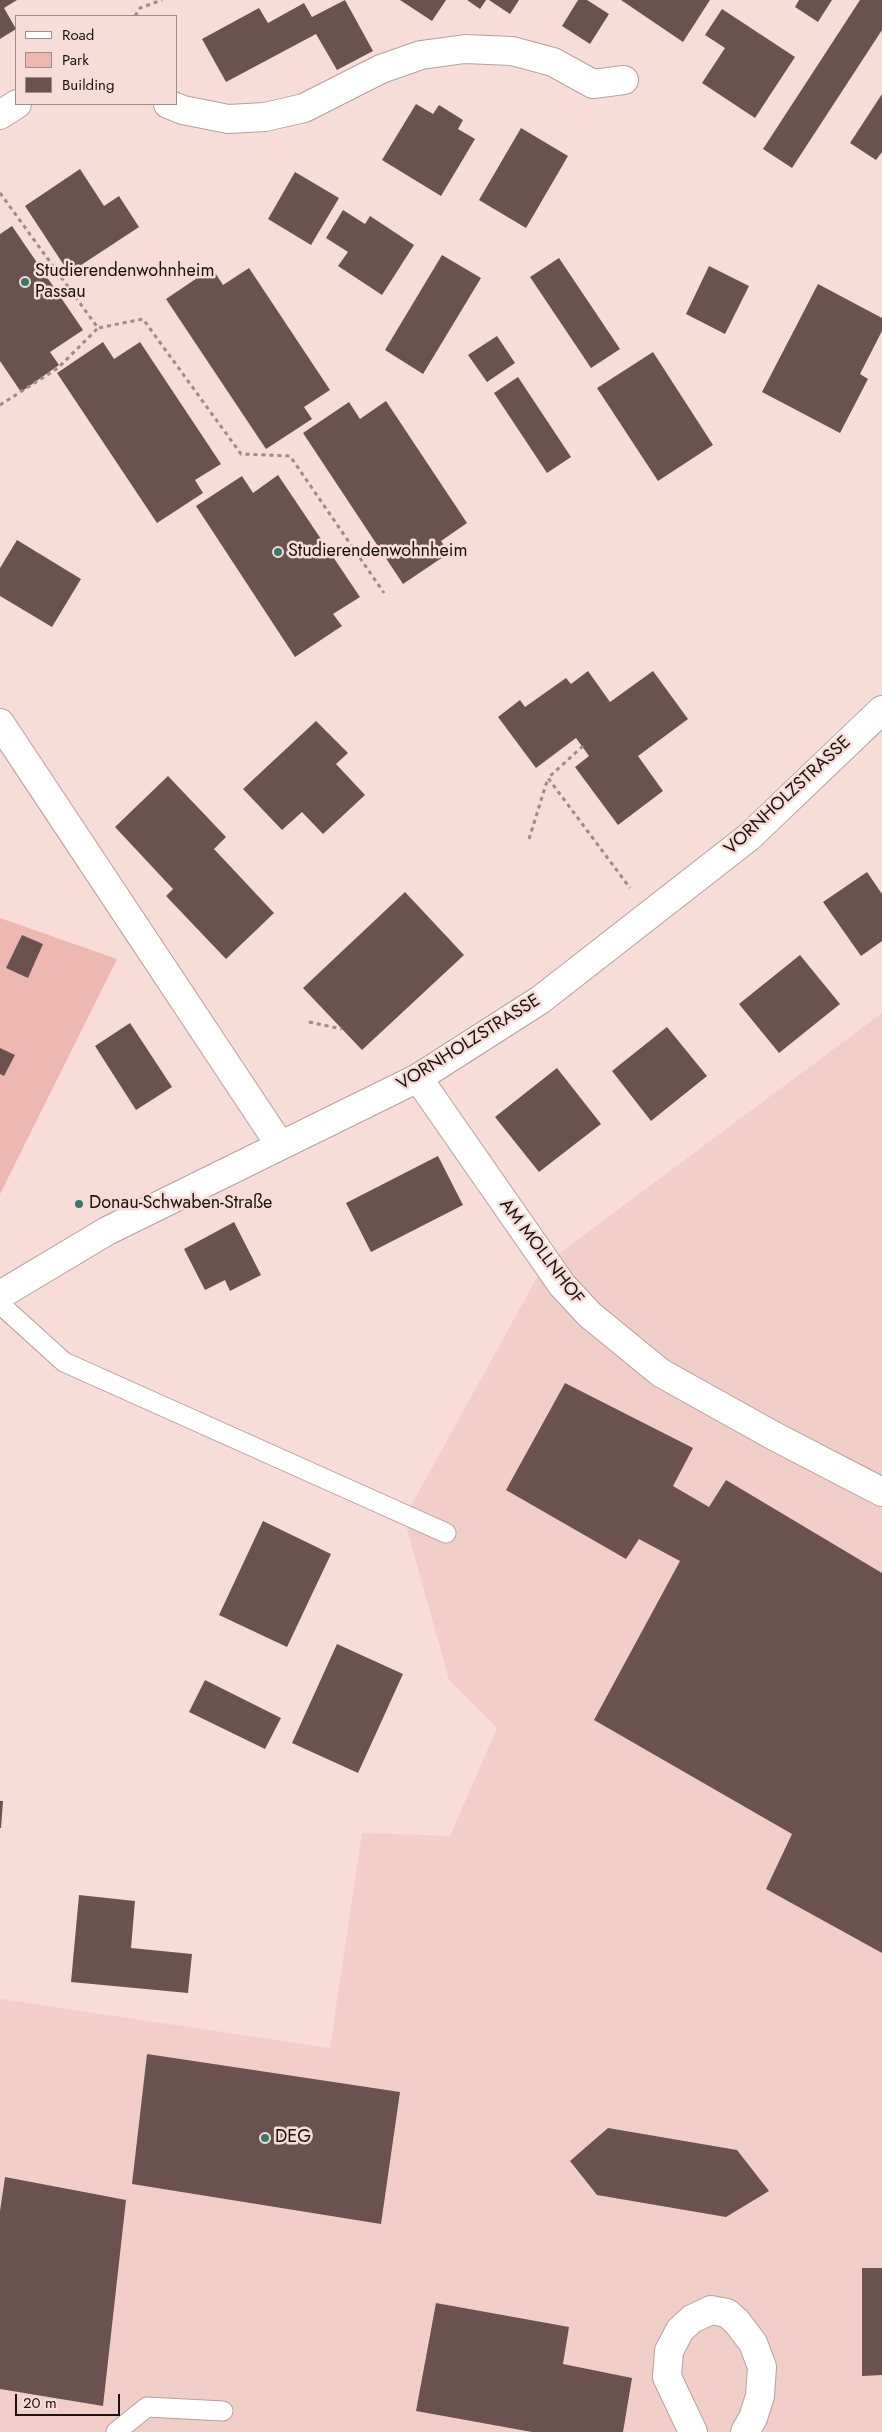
<!DOCTYPE html>
<html>
<head>
<meta charset="utf-8">
<style>
	body { margin:0 }
	#map { position:relative; width:882px; height:2432px; overflow:hidden; background:#f8dcd7; font-family:Jost,sans-serif }
	canvas { display:block }
	.legend { position:absolute; left:15px; top:15px; width:162px; height:90px; box-sizing:border-box; background:#f8dcd7; border:1px solid #a08b87; margin:0; padding:6px 9px; list-style:none; font-size:15px; color:#1b1210 }
	.legend li { display:flex; align-items:center; gap:10px; height:25px }
	.legend b { width:25px; border:1px solid #a08b87 }
	.scale { position:absolute; left:15px; top:2394px; width:105px; height:22px; box-sizing:border-box; border:2px solid #1b1210; border-top:0; padding-left:6px; font-size:15px; line-height:18px; white-space:nowrap; color:#1b1210; -webkit-text-stroke:4px #f8dcd7; paint-order:stroke }
</style>
</head>
<body>
<div id="map">
<canvas width="882" height="2432"></canvas>
<ul class="legend">
<li><b style="height:6px;background:#fff"></b>Road</li>
<li><b style="height:14px;background:#ecb8b0"></b>Park</li>
<li><b style="height:14px;background:#6a534f"></b>Building</li>
</ul>
<div class="scale">20 m</div>
</div>
<script>
const ctx = document.querySelector('canvas').getContext('2d');
ctx.lineJoin = 'round';
function paint(path, color) { ctx.fillStyle = color; ctx.fill(path, 'evenodd'); }
const shape = rows => new Path2D(rows.map(r => 'M' + r).join(''));
function trace(path, color, width, dash) { ctx.strokeStyle = color; ctx.lineWidth = width; ctx.lineCap = dash ? 'butt' : 'round'; ctx.setLineDash(dash || []); ctx.stroke(path); }
function label(font, color, halo, rows, align = 'center') {
  ctx.font = font + ' Jost,sans-serif'; ctx.lineWidth = 5; ctx.setLineDash([]); ctx.textBaseline = 'middle'; ctx.strokeStyle = halo; ctx.fillStyle = color; for (const [text, x, y, turn = 0] of rows) {
    ctx.save(); ctx.translate(x, y); ctx.rotate((+turn || 0) * Math.PI / 180); ctx.textAlign = isNaN(turn) ? turn : align; if (halo) ctx.strokeText(text, 0, 0); ctx.fillText(text, 0, 0); ctx.restore();
  }
}
const built = shape([
	[882,1013,882,2432,0,2432,0,1999,330,2048,362,1833,450,1836,497,1728,449,1680,404,1518,544,1265]
]);
const green = shape([
	[0,918,117,959,0,1194]
]);
const building = shape([
	[0,0,17,0,4,8,16,29,0,39],
	[345,0,373,51,337,70,316,34,226,82,202,39,259,8,268,23,304,3,312,17],
	[400,0,446,0,432,21],
	[467,0,486,0,480,9],
	[489,0,519,0,510,14],
	[578,0,587,0,609,14,590,44,562,26],
	[621,0,710,0,683,42],
	[799,0,832,0,818,22,795,7],
	[860,0,882,0,882,30,792,168,763,149],
	[722,9,795,57,755,118,702,83,725,48,705,35],
	[882,94,882,152,876,160,850,143],
	[416,104,433,114,439,105,463,120,458,129,475,139,441,196,382,160],
	[521,128,568,156,526,228,479,200],
	[80,169,104,206,119,196,139,227,69,273,25,206],
	[295,172,339,198,311,245,268,219],
	[343,210,365,224,370,216,414,245,382,295,338,266,348,252,326,238],
	[12,226,83,330,50,352,59,365,21,392,0,361,0,234],
	[442,255,481,278,423,374,385,350],
	[559,258,620,349,591,368,530,277],
	[709,266,749,286,725,334,686,314],
	[212,268,223,285,249,268,330,390,304,407,312,419,266,449,166,299],
	[818,284,882,318,882,331,860,374,868,379,840,433,762,392],
	[497,336,515,363,487,382,468,355],
	[103,342,114,359,140,342,221,464,195,480,203,493,157,523,57,373],
	[653,352,713,445,658,481,597,388],
	[518,377,571,457,547,473,494,393],
	[386,401,467,523,441,541,449,553,403,584,303,433,349,402,360,419],
	[278,475,360,597,333,614,342,626,295,657,196,506,242,476,253,493],
	[17,540,81,579,52,627,0,596,0,568],
	[588,671,610,702,653,671,688,719,638,756,663,791,618,825,575,767,589,756,576,738,536,768,498,717,520,700,525,707,566,678,571,684],
	[316,721,348,753,336,764,365,795,323,834,302,812,282,830,243,789],
	[168,776,226,837,214,849,274,913,226,959,166,896,173,889,115,827],
	[867,872,882,894,882,941,861,956,823,902],
	[405,892,464,955,362,1050,303,988],
	[22,935,43,944,28,978,6,968],
	[800,955,840,1004,779,1053,739,1004],
	[130,1023,172,1087,136,1110,95,1046],
	[667,1027,707,1076,651,1121,612,1071],
	[0,1048,15,1055,4,1076,0,1074],
	[557,1068,601,1124,539,1172,495,1117],
	[438,1156,463,1205,371,1252,346,1203],
	[234,1222,261,1275,230,1291,225,1280,205,1290,184,1249],
	[565,1383,693,1448,673,1486,709,1507,726,1480,882,1573,882,1953,766,1889,792,1834,594,1720,680,1561,639,1539,626,1559,506,1490],
	[263,1521,331,1554,287,1647,219,1615],
	[337,1644,403,1674,358,1773,292,1743],
	[205,1680,281,1718,265,1749,189,1712],
	[0,1801,3,1801,1,1828,0,1828],
	[79,1895,135,1901,131,1948,192,1954,188,1993,71,1982],
	[147,2054,400,2092,381,2224,132,2184],
	[608,2128,737,2150,769,2191,726,2217,597,2195,570,2161],
	[5,2177,126,2200,103,2406,0,2389,0,2211],
	[862,2268,882,2268,882,2375,862,2376],
	[436,2303,569,2327,563,2364,632,2378,623,2432,532,2432,416,2411]
]);
const path = shape([
	[135,16,140,8,162,0],
	[0,193,98,328,143,319,241,454,290,456,384,593],
	[0,405,58,368,98,328],
	[583,746,548,778,630,888],
	[529,839,548,778],
	[309,1022,342,1029]
]);
const service = shape([
	[0,1304,64,1362,446,1533],
	[116,2432,147,2407,223,2411]
]);
const minor = shape([
	[168,104,183,110,228,119,265,117,304,108,381,69,421,55,465,49,512,51,553,62,593,84,624,80],
	[0,115,17,104],
	[0,723,280,1145],
	[418,1078,562,1285,590,1315,661,1373,774,1436,882,1492],
	[0,1295,107,1231,418,1078,540,1000,749,837,882,710],
	[693,2432,667,2377,669,2351,680,2330,692,2319,711,2310,727,2313,737,2322,753,2343,762,2367,760,2396,753,2418,745,2432]
]);
const markers = [
	[25,282,5,"#36796b"],
	[278,552,5,"#36796b"],
	[79,1204,5,"#36796b"],
	[265,2138,5,"#36796b"]
];
const poiNames = [
	["Studierendenwohnheim",35,272],
	["Passau",35,293],
	["Studierendenwohnheim",288,552],
	["Donau-Schwaben-Straße",89,1204],
	["DEG",275,2138]
];
const streetNames = [
	["VORNHOLZSTRASSE",788,796,-43],
	["VORNHOLZSTRASSE",469,1043,-32],
	["AM MOLLNHOF",541,1252,53]
];
paint(built, '#f2cec8');
paint(green, '#ecb8b0');
paint(building, '#6a534f');
trace(service, '#b99f9b', 21);
trace(minor, '#b99f9b', 30);
trace(path, '#9f8b87', 3, [4, 4]);
trace(service, '#fff', 19);
trace(minor, '#fff', 28);
for (const [x, y, r, color] of markers) { const dot = new Path2D(); dot.arc(x, y, r, 0, 2 * Math.PI); ctx.fillStyle = color; ctx.fill(dot); trace(dot, '#f8dcd7', 2); }
label('18px', '#1b1210', '#f8dcd7', poiNames, 'left');
label('18px', '#1b1210', '#f8dcd7', streetNames);
</script>
</body>
</html>
